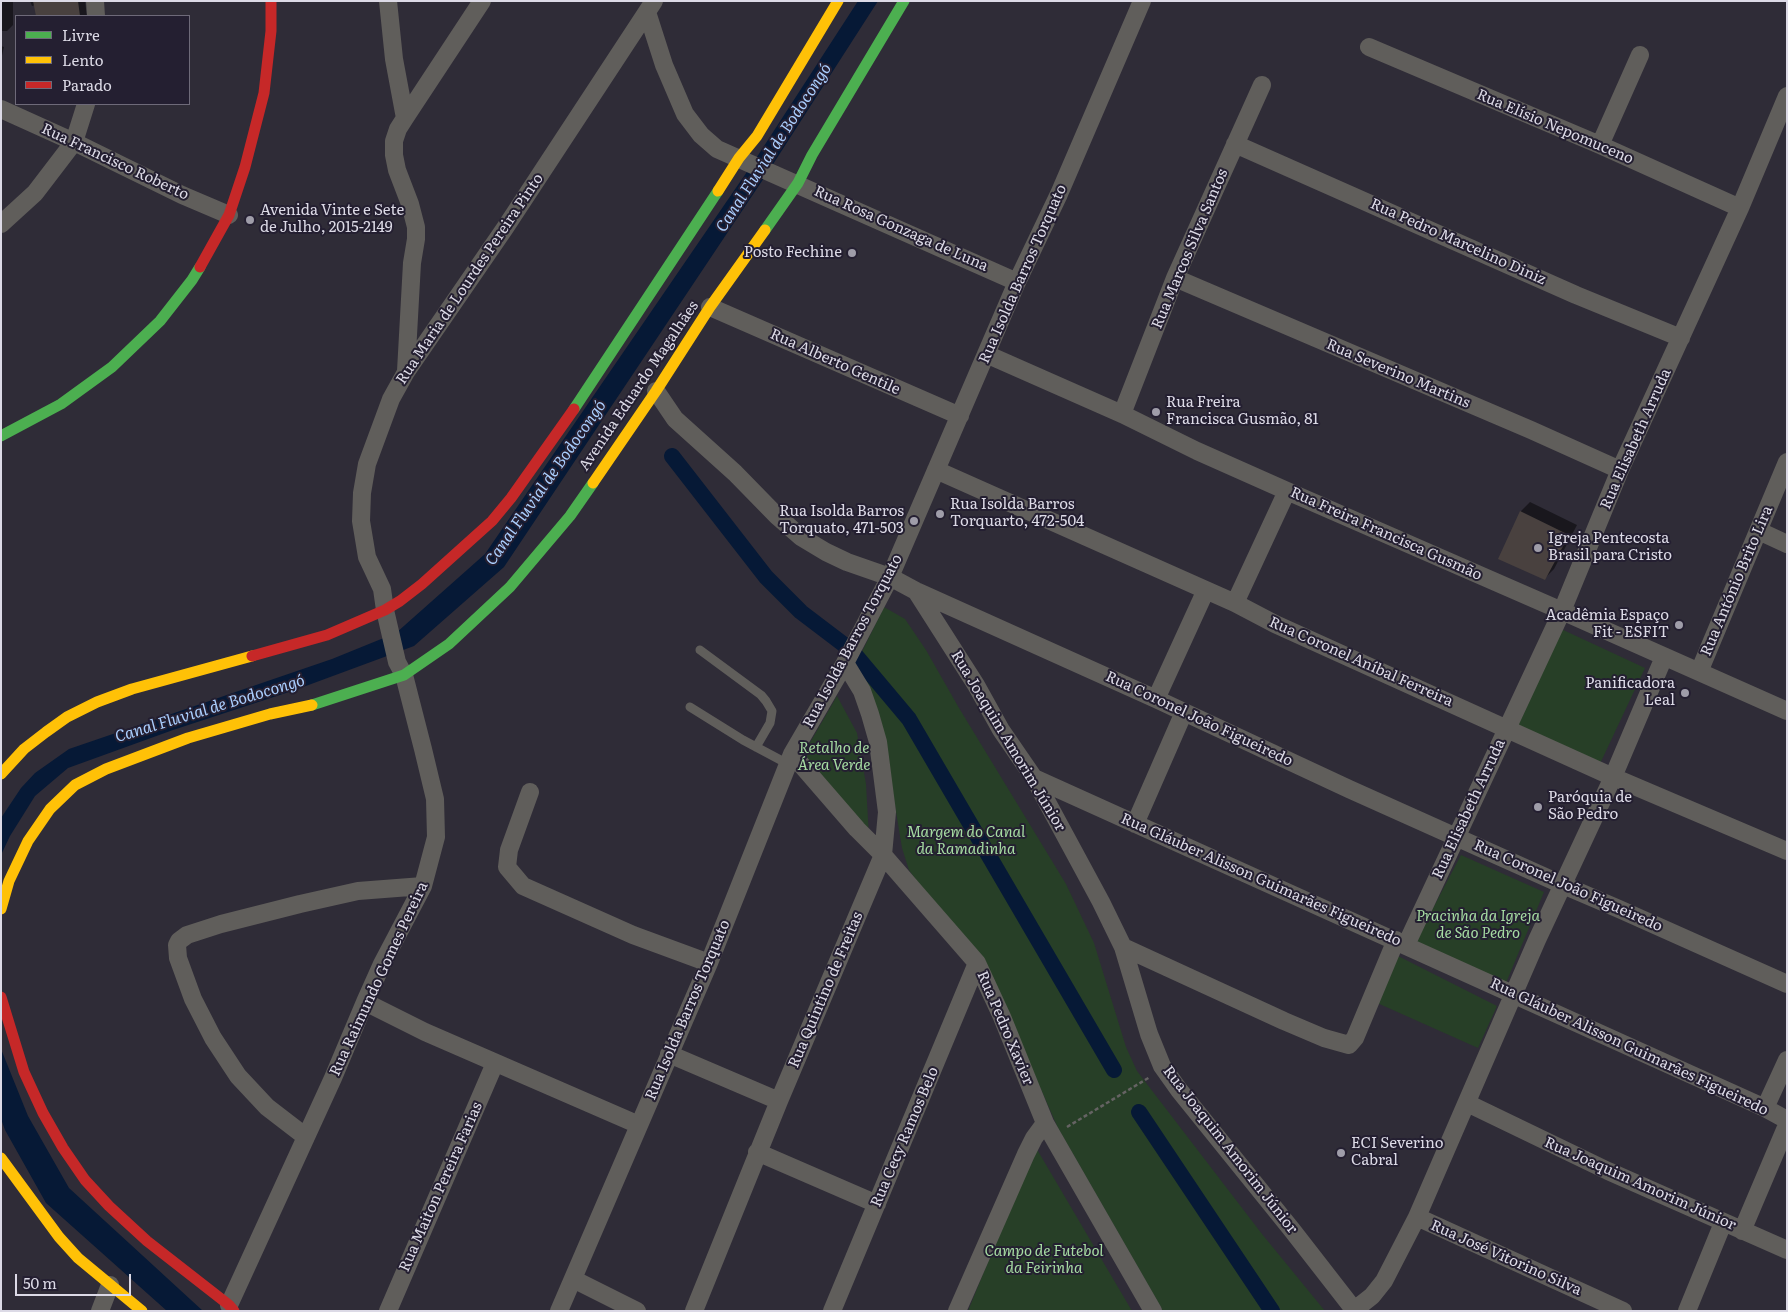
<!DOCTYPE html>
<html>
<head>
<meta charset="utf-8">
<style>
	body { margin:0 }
	#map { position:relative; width:1788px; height:1312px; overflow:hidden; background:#2f2c37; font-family:Literata,serif }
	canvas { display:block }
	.frame { position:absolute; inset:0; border:2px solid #dcdae6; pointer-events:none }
	.legend { position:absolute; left:15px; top:15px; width:175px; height:90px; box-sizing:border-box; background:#241f31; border:1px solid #6e6a79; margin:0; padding:6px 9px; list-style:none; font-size:15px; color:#dcdae6 }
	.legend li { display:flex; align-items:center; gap:10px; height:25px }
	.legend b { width:25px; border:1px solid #6e6a79 }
	.scale { position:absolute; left:15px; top:1274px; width:116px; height:22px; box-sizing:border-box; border:2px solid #dcdae6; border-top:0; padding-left:6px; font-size:15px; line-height:18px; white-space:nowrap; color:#dcdae6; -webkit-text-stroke:4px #241f31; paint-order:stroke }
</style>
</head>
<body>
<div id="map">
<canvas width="1788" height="1312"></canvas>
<div class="frame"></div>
<ul class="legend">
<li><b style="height:6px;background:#4caf50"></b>Livre</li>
<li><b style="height:6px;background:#ffc107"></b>Lento</li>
<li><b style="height:6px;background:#c62828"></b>Parado</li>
</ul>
<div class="scale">50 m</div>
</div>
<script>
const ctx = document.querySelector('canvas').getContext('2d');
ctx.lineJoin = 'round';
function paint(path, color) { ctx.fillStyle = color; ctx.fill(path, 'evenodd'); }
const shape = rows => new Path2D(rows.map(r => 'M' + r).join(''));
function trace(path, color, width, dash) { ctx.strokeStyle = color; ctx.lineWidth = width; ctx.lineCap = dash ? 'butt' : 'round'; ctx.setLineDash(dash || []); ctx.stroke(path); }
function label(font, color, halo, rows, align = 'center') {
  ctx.font = font + ' Literata,serif'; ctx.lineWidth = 4; ctx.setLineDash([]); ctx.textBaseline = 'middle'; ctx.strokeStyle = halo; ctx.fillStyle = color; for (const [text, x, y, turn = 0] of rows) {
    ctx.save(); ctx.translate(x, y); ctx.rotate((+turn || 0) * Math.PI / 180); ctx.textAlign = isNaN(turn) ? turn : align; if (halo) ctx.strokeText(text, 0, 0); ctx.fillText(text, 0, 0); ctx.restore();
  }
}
const green = shape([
	[884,607,905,619,926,650,959,708,1066,884,1094,943,1126,1047,1137,1071,1262,1234,1325,1311,1163,1311,1058,1128,1006,1010,909,870,902,848,881,720,852,672],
	[1559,628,1645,668,1598,768,1513,729],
	[837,696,857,733,866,784,869,837,800,760],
	[1461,855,1544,892,1503,990,1411,950],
	[1398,956,1497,1006,1478,1048,1375,1002],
	[1035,1146,1132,1311,968,1311]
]);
const water = shape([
	[858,1,878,1,768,172,504,567,414,646,295,690,173,730,68,768,35,796,10,836,1,855,1,818,21,788,35,773,69,749,332,659,396,633,485,554,753,163],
	[1,1049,28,1116,69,1188,203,1311,167,1311,46,1203,5,1130,1,1119]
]);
const shadow = shape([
	[1,1,13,1,13,25,7,31,1,31],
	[30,1,85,1,87,16,37,16,35,5,32,6],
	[1,46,4,47,1,60],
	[1530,502,1577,525,1554,569,1544,579,1500,558,1521,511]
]);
const canal = shape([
	[672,456,766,577,801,612,851,650,909,719,1114,1070],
	[1139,1112,1272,1311]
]);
const building = shape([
	[33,1,78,1,80,16,36,16],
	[1520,511,1569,535,1545,580,1498,559]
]);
const path = shape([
	[1067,1127,1150,1077]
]);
const lane = shape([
	[700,650,761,695,766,701,772,711,770,723,756,747],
	[690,707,743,740,788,764]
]);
const street = shape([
	[95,1,96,16],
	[388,1,394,59,405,118],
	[647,12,664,65,685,114,701,135,717,149,1017,282],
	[1369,47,1600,145,1740,208],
	[1,109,74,142,182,195,229,215],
	[1235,144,1576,295,1681,338],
	[1600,145,1640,55],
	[1,224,35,193,74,142,86,104],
	[1175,278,1531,430,1620,470],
	[710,307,960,416],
	[986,354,1122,414,1197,451,1287,491,1562,611,1787,711],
	[406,371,412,263,416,239,416,227,410,204,397,170,394,155,394,141,398,129,405,118,482,1],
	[656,391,675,419,735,473,777,516,801,537,826,552,847,562,890,577,916,591,1156,699,1349,789,1563,885,1619,909,1787,984],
	[1122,414,1175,278,1262,85],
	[936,470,1235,603,1275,624,1613,777,1787,851],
	[1759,531,1787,544],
	[916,591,976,685,1001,730,1034,778,1101,902,1123,947,1149,1034,1162,1066,1179,1090,1292,1230,1355,1311],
	[1235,603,1287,491],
	[1699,672,1787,462],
	[1156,699,1205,592],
	[792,754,857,829,883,855,977,963,1002,1017,1045,1123,1153,1311],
	[1034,778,1765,1108,1787,1120],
	[530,792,509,850,507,867,523,886,633,935,709,963],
	[1135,824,1184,712],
	[1406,945,1562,611,1620,470,1740,208,1787,96],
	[1123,947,1284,1021,1324,1038,1349,1045,1355,1038,1396,940],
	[365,1002,425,1032,639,1125],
	[669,1054,779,1101],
	[1467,1103,1608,1171,1787,1250],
	[1765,1108,1787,1060],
	[306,1137,267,1107,238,1076,213,1038,193,999,178,958,177,945,179,941,187,935,221,924,300,904,358,891,423,886],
	[757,1152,877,1204],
	[1417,1217,1623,1311],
	[1742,1231,1787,1125],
	[573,1279,637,1311],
	[229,1305,333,1078,365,1002,382,964,423,886,436,837,435,799,423,749,404,675,397,662,385,610,382,589,367,557,361,521,362,493,367,464,391,399,406,372,505,228,654,1],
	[100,1311,110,1285],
	[388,1311,495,1063],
	[559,1311,709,963,792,754,845,663,890,577,1017,282,1059,194,1142,1],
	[694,1311,779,1101,883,855,887,812,878,742,870,714,862,691,845,663],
	[832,1311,977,963],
	[957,1311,1026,1154,1034,1138,1045,1123],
	[1353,1311,1372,1296,1384,1281,1417,1217,1537,940,1613,777,1664,657],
	[1687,1311,1723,1223]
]);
const fast = shape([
	[765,230,798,183,812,155,904,1],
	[574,409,718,191],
	[1,436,61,404,112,367,160,321,192,280,200,267],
	[312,705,404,675,449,644,510,587,570,516,593,483]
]);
const slow = shape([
	[718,191,739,158,757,136,838,1],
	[593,483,656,391,710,307,765,230],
	[1,774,24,749,46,732,67,717,97,702,132,689,252,656],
	[1,909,9,881,28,841,50,809,75,785,106,769,188,738,270,714,312,705],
	[1,1158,59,1237,78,1258,142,1311]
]);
const jam = shape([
	[200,267,229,215,245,167,264,93,271,31,271,1],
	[252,656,327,635,385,610,400,601,422,584,492,521,511,498,574,409],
	[1,997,24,1072,43,1113,63,1148,85,1180,109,1206,147,1241,229,1305,234,1311]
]);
const markers = [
	[250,220,5,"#9f9da9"],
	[852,253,5,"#9f9da9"],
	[1156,412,5,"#9f9da9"],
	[940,514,5,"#9f9da9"],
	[914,521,5,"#9f9da9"],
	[1538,548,5,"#9f9da9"],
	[1679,625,5,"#9f9da9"],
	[1685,693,5,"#9f9da9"],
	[1538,807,5,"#9f9da9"],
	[1341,1153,5,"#9f9da9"]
];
const streetNames = [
	["Rua Elísio Nepomuceno",1555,127,23],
	["Rua Francisco Roberto",115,162,25],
	["Rua Rosa Gonzaga de Luna",901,229,24],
	["Rua Pedro Marcelino Diniz",1458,242,24],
	["Rua Marcos Silva Santos",1190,249,-67],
	["Rua Isolda Barros Torquato",1023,274,-66],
	["Rua Maria de Lourdes Pereira Pinto",470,279,-56],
	["Rua Alberto Gentile",835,362,24],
	["Rua Severino Martins",1398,374,23],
	["Avenida Eduardo Magalhães",639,386,-56],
	["Rua Elisabeth Arruda",1636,439,-66],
	["Rua Freira Francisca Gusmão",1386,534,24],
	["Rua António Brito Lira",1737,581,-67],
	["Rua Isolda Barros Torquato",853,641,-62],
	["Rua Coronel Aníbal Ferreira",1361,662,24],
	["Rua Coronel João Figueiredo",1199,719,25],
	["Rua Joaquim Amorim Júnior",1008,741,59],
	["Rua Elisabeth Arruda",1469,809,-65],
	["Rua Gláuber Alisson Guimarães Figueiredo",1261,880,24],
	["Rua Coronel João Figueiredo",1568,886,24],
	["Rua Raimundo Gomes Pereira",379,979,-65],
	["Rua Quintino de Freitas",826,990,-67],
	["Rua Isolda Barros Torquato",688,1010,-67],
	["Rua Pedro Xavier",1005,1028,67],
	["Rua Gláuber Alisson Guimarães Figueiredo",1629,1047,25],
	["Rua Cecy Ramos Belo",905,1137,-67],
	["Rua Joaquim Amorim Júnior",1230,1150,52],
	["Rua Joaquim Amorim Júnior",1640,1184,24],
	["Rua Maiton Pereira Farias",441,1187,-66],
	["Rua José Vitorino Silva",1506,1258,24]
];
const poiNames = [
	["Avenida Vinte e Sete",260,211],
	["de Julho, 2015-2149",260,228],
	["Posto Fechine",842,253,"right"],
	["Rua Freira",1166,403],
	["Francisca Gusmão, 81",1166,420],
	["Rua Isolda Barros",950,505],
	["Torquarto, 472-504",950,522],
	["Rua Isolda Barros",904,512,"right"],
	["Torquato, 471-503",904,529,"right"],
	["Igreja Pentecosta",1548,539],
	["Brasil para Cristo",1548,556],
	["Acadêmia Espaço",1669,616,"right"],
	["Fit - ESFIT",1669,633,"right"],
	["Panificadora",1675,684,"right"],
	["Leal",1675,701,"right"],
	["Paróquia de",1548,798],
	["São Pedro",1548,815],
	["ECI Severino",1351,1144],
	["Cabral",1351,1161]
];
const parkNames = [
	["Retalho de",834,749],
	["Área Verde",834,766],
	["Margem do Canal",966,833],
	["da Ramadinha",966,850],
	["Pracinha da Igreja",1478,917],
	["de São Pedro",1478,934],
	["Campo de Futebol",1044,1252],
	["da Feirinha",1044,1269]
];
const waterNames = [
	["Canal Fluvial de Bodocongó",774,148,-57],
	["Canal Fluvial de Bodocongó",546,483,-55],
	["Canal Fluvial de Bodocongó",210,709,-17]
];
paint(green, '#273f27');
paint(water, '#061936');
paint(shadow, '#0007');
trace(canal, '#061936', 16);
paint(building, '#49413f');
trace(path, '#656363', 2.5, [4, 2.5]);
trace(lane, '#605e5b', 9);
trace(street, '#605e5b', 18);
trace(fast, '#4caf50', 11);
trace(slow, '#ffc107', 11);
trace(jam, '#c62828', 11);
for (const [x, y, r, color] of markers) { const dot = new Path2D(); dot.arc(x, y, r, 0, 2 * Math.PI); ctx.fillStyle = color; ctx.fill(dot); trace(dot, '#241f31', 2); }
label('15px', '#dcdae6', '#241f31', streetNames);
label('15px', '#dcdae6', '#241f31', poiNames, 'left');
label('italic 15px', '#a6dca2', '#241f31', parkNames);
label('italic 16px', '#aacefe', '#241f31', waterNames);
</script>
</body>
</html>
